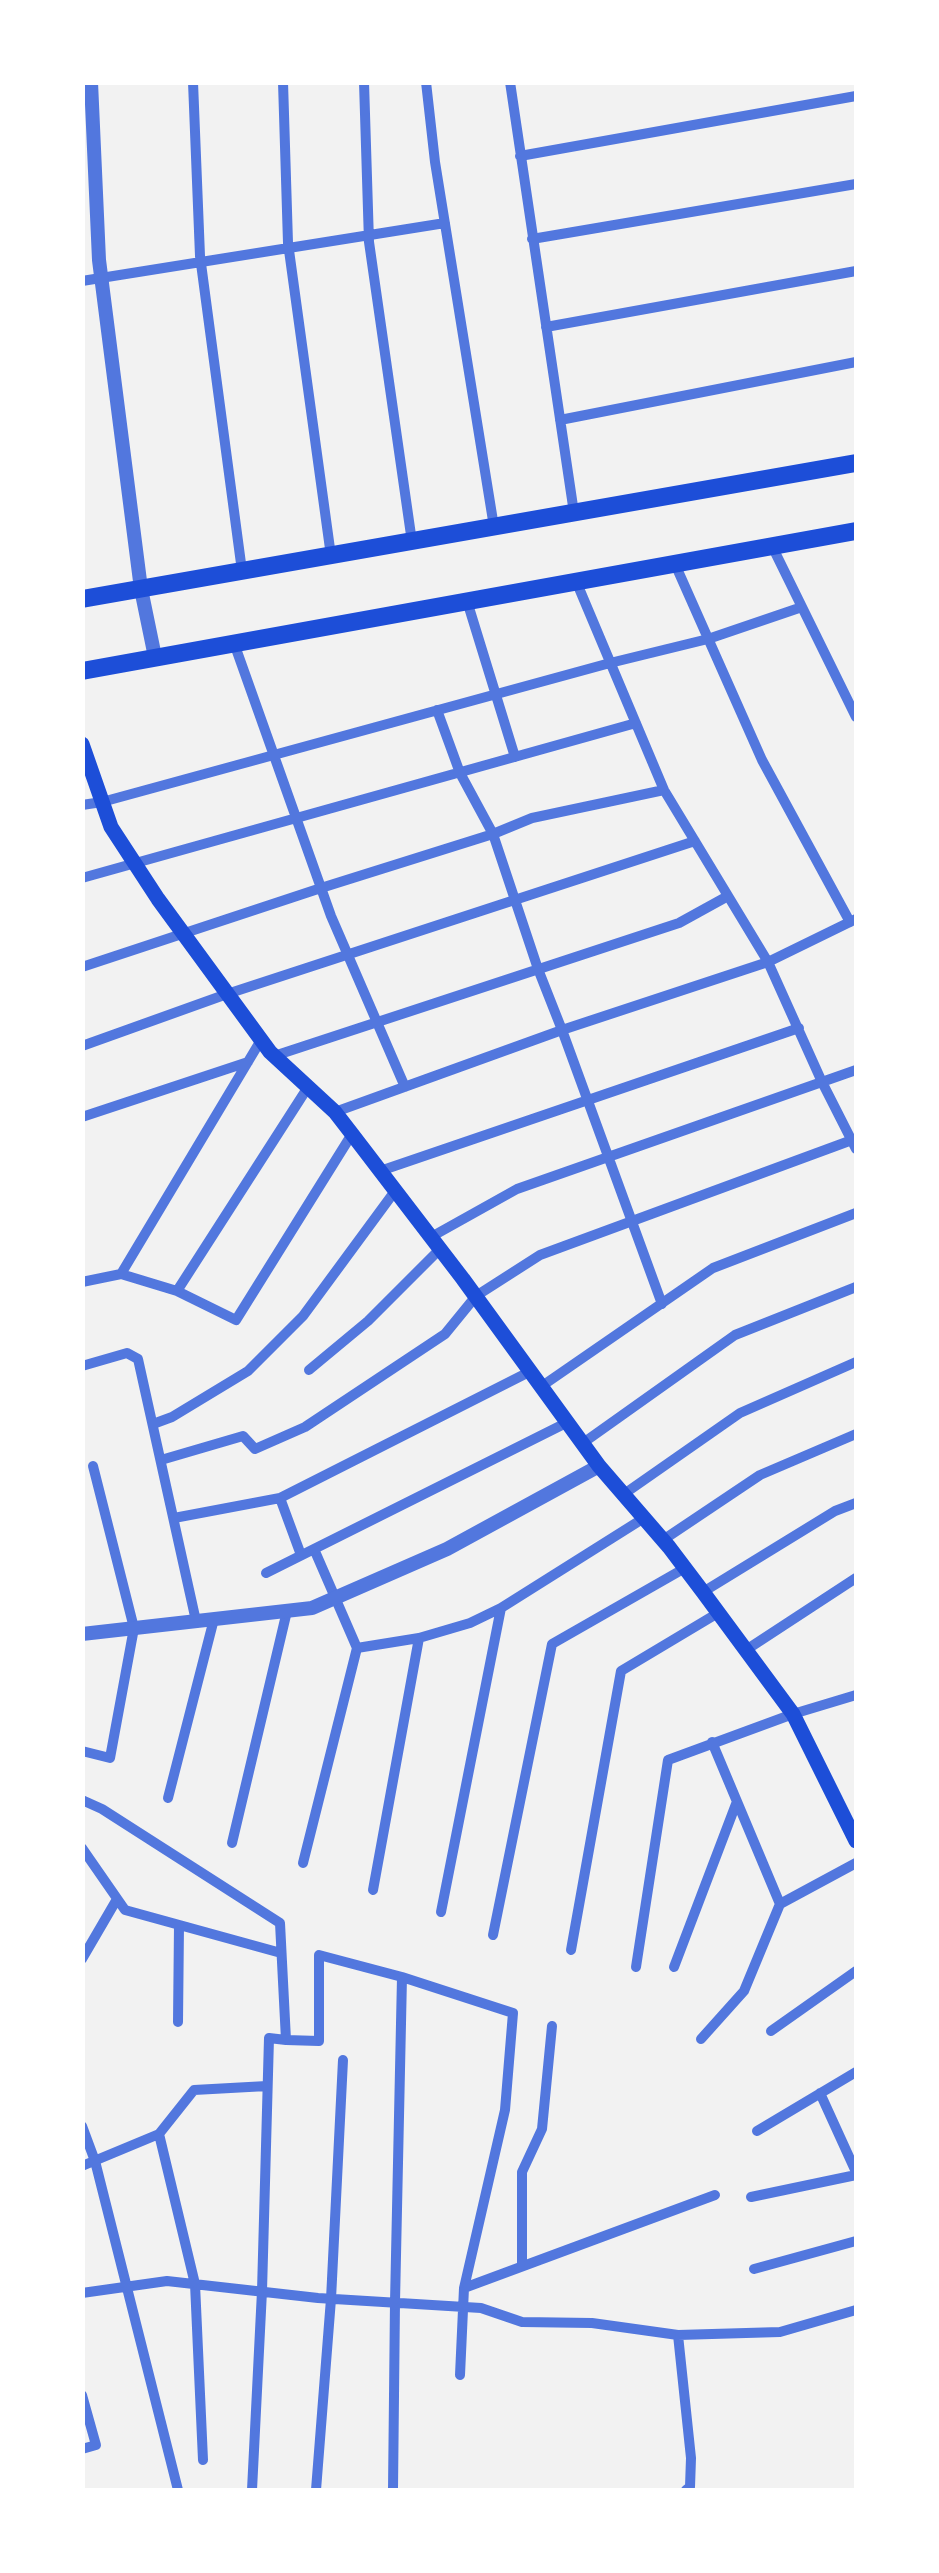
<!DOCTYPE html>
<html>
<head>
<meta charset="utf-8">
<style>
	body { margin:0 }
	#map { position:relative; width:939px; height:2573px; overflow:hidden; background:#f2f2f2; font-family:Figtree,sans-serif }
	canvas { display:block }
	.frame { position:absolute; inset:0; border:85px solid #fff; pointer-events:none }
</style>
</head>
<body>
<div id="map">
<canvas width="939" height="2573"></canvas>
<div class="frame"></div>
</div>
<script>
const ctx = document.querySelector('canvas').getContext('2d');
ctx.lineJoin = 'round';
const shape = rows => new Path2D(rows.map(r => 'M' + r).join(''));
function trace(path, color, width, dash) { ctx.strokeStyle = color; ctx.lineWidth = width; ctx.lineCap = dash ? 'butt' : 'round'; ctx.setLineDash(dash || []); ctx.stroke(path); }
const minor = shape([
	[193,82,200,256,242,571],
	[283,82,288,243,331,556],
	[364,82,369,242,412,542],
	[426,82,435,162,494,527],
	[510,82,574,513],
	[520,156,856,96],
	[532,239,856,184],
	[82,281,445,223],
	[546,327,856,271],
	[560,420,856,362],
	[772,546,856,717],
	[675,564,762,760,850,922],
	[576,581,664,790,768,962,822,1082,856,1149],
	[467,601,515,757],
	[234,643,331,916,405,1087],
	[437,710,460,773,493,834,538,969,562,1030,662,1304],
	[82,805,102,802,610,663,708,639,802,607],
	[82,878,636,723],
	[82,967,321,888,493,834,532,818,664,790],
	[82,1046,227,994,695,841],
	[274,1056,679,923,728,896],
	[335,1112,562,1030,768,962,856,919],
	[82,1117,248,1062],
	[380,1171,799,1028],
	[431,1237,517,1189,856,1070],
	[121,1274,261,1040],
	[82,1282,121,1274,177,1291,236,1320,352,1134],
	[177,1291,308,1087],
	[82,1366,127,1353,138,1359,196,1621],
	[309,1370,368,1321,440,1249],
	[542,1386,713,1268,856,1213],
	[153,1424,172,1417,248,1371,303,1316,395,1191],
	[583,1443,735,1335,856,1287],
	[161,1460,243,1436,255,1449,305,1427,445,1334,476,1296,540,1255,852,1140],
	[624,1494,740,1413,856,1362],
	[280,1498,301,1555],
	[174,1518,280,1498,531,1371],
	[663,1540,760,1475,856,1434],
	[266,1573,568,1422],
	[703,1592,835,1511,856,1503],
	[357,1648,419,1638,470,1623,501,1608,644,1518],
	[746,1650,856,1578],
	[712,1742,780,1904],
	[82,1751,110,1758,134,1628,93,1466],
	[168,1798,214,1619],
	[82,1800,102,1809,280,1923,286,2040,269,2038,262,2291,252,2490],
	[232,1843,287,1611],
	[82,1848,125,1910,281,1953],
	[303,1863,357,1648,314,1549],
	[373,1890,419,1638],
	[441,1912,501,1608],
	[493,1935,552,1644,685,1568],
	[571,1950,621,1671,718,1613],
	[82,1959,117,1899],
	[636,1967,668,1760,793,1714,856,1695],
	[674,1967,736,1804],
	[178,2022,179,1925],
	[771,2031,856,1971],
	[701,2039,744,1991,780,1904,856,1863],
	[286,2040,319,2041,319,1955,402,1977,513,2013,505,2110,464,2288,460,2375],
	[820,2093,856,2172],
	[82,2126,95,2161,178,2490],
	[757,2131,856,2072],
	[159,2134,195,2284,203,2460],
	[82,2166,159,2134,194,2090,267,2086],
	[751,2197,856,2175],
	[522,2266,522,2172,542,2129,552,2026],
	[754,2269,856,2241],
	[464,2288,715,2195],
	[82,2293,167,2281,318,2298,481,2308,522,2322,592,2323,678,2335,691,2458,690,2487,686,2490],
	[678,2335,780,2332,856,2310],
	[82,2395,96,2445,82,2449],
	[316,2490,331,2299,343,2060],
	[393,2490,395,2302,402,1977]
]);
const tertiary = shape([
	[91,82,99,260,141,589,155,657],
	[82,1634,312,1608,447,1549,599,1466]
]);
const secondary = shape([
	[82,744,111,827,158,899,270,1052,335,1112,352,1134,463,1279,599,1466,669,1547,703,1592,793,1714,856,1841]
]);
const primary = shape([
	[82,599,856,463],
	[82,671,856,531]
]);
trace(minor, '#5277de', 10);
trace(tertiary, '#5277de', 14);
trace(secondary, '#1d4ed8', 15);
trace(primary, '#1d4ed8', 18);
</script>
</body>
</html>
